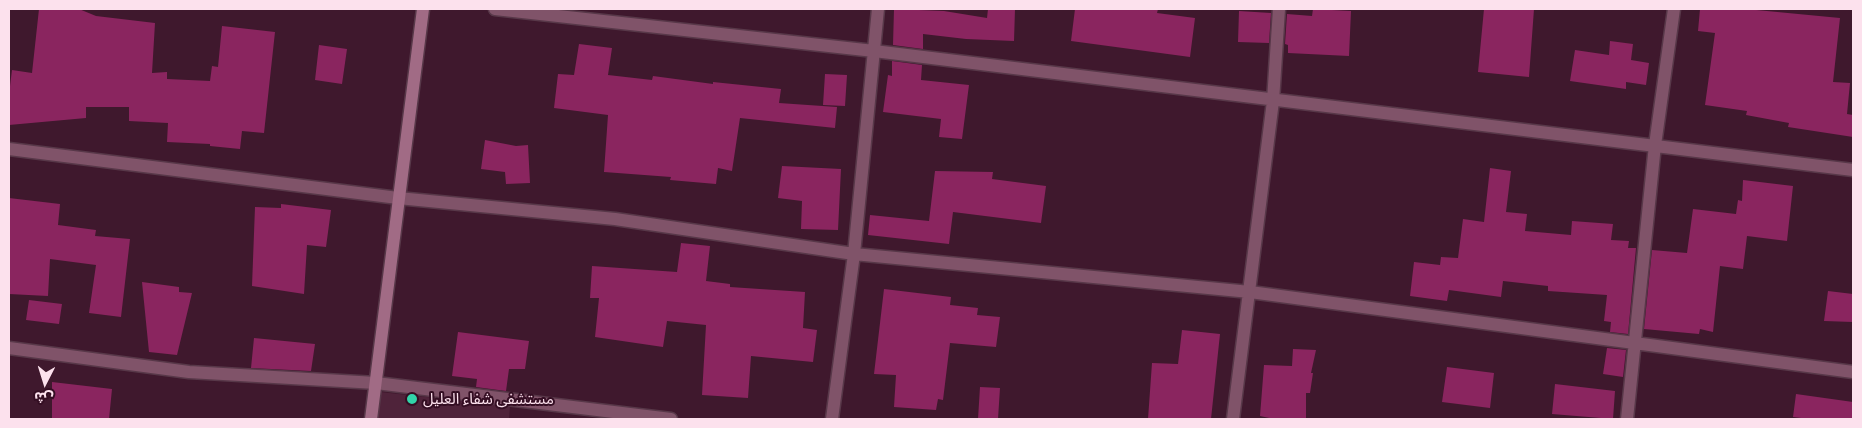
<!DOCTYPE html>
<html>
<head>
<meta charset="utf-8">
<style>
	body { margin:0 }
	#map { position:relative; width:1862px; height:428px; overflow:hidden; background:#3f182d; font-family:"Public Sans","Noto Sans Arabic",sans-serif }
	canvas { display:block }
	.frame { position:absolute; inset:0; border:10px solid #fce1ed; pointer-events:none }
	.north { position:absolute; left:20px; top:358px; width:50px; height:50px; -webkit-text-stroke:4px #340e23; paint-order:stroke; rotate:185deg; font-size:14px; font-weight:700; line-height:20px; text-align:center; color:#fce1ed }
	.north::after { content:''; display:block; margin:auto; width:18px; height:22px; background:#fce1ed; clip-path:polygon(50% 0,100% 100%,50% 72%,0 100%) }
</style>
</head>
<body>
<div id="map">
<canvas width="1862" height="428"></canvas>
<div class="frame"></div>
<div class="north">ش</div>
</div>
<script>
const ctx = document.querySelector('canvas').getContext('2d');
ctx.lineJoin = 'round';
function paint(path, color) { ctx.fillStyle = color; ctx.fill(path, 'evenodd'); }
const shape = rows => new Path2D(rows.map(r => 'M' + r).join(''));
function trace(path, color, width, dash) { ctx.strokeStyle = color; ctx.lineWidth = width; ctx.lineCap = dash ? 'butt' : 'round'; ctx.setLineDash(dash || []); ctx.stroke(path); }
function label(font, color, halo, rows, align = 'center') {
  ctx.font = font + ' "Public Sans","Noto Sans Arabic",sans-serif'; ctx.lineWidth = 4; ctx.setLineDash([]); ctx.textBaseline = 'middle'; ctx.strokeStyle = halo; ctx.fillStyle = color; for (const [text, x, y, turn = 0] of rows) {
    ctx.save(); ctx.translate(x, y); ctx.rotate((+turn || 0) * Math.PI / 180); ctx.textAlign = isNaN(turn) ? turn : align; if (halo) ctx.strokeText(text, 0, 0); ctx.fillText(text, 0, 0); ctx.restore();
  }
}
const built = shape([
	[380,392,510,406,509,419,377,419]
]);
const building = shape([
	[39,9,79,9,96,16,155,23,152,73,167,72,167,79,210,81,212,66,218,67,222,26,275,32,264,133,242,131,240,149,210,146,210,144,167,142,168,123,129,121,129,107,86,107,86,118,9,125,9,94,12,70,32,73],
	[894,9,944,11,987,18,988,9,1015,9,1014,41,966,39,923,34,923,49,893,45],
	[1075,9,1158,9,1157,13,1195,18,1190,57,1071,41],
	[1313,9,1351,11,1349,56,1288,53,1288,45,1285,44,1287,14,1312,16],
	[1484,9,1534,9,1529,77,1478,72],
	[1700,9,1746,9,1840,18,1833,82,1850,83,1847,114,1853,115,1853,137,1788,127,1789,123,1746,115,1747,111,1705,105,1715,33,1698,31],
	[1239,11,1271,13,1269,43,1238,42],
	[1610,41,1633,44,1631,60,1649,63,1646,85,1626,82,1626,89,1570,81,1575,50,1609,55],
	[579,44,612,48,608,75,652,80,653,76,713,84,713,82,781,89,779,103,837,107,835,128,740,118,732,171,718,168,716,184,670,180,671,177,604,172,608,115,554,108,558,74,574,75],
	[319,45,347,49,342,84,315,80],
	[892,61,922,65,921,80,969,85,962,139,939,137,941,119,883,112,888,75,892,76],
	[825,74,847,75,845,106,823,105],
	[485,140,516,146,528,145,530,183,506,184,505,172,481,169],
	[782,166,841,169,838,230,801,229,802,201,778,198],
	[1490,168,1511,171,1506,212,1527,214,1525,231,1571,235,1572,221,1613,224,1611,240,1629,241,1628,248,1636,248,1628,334,1610,332,1611,322,1604,321,1607,295,1548,291,1548,286,1503,281,1501,297,1449,290,1447,301,1410,296,1414,262,1440,265,1441,257,1458,258,1463,219,1484,222],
	[935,171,993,172,992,179,1046,186,1041,223,953,212,949,244,868,235,870,215,929,221],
	[1743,180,1793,186,1787,241,1747,236,1743,269,1720,266,1713,332,1700,329,1699,334,1644,329,1652,250,1687,253,1693,209,1736,214,1738,200,1742,201],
	[9,198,60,204,58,225,96,230,95,236,130,239,121,317,89,313,96,265,50,259,48,296,9,294],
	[281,204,331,210,326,247,307,245,304,294,252,286,255,207,281,208],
	[681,243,710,246,706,281,730,284,730,287,805,292,803,328,817,330,813,362,751,356,748,398,702,395,706,325,667,321,663,347,595,337,599,298,590,298,592,266,677,272],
	[142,282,179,287,179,292,192,293,177,355,149,352],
	[884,289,951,297,950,305,978,308,977,315,1000,317,996,347,950,343,943,400,938,399,936,410,894,407,896,375,874,374],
	[1828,291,1853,294,1853,322,1824,321],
	[29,300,62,304,59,324,26,320],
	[1182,330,1220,334,1211,419,1148,419,1152,363,1178,364],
	[458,332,529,341,525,369,509,369,506,391,476,387,477,379,452,376],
	[254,338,315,344,311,371,251,368],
	[1607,348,1626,350,1623,377,1603,374],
	[1293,349,1316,350,1311,373,1313,373,1310,393,1306,393,1306,419,1274,419,1260,416,1264,365,1292,366],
	[1447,367,1494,373,1490,408,1442,402],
	[52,382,112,389,109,419,52,419],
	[1555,384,1615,391,1613,419,1552,414],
	[980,387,1000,388,998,419,978,419],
	[1796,394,1853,402,1853,419,1809,419,1793,417]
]);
const street = shape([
	[495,9,874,51,1853,170],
	[9,149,398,198,615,219,854,254,1250,292,1853,372],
	[9,348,189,372,376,383,671,419],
	[832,419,854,254,878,9],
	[1233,419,1273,101,1279,9],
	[1627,419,1655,145,1674,9]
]);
const secondary = shape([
	[371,419,423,9]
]);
const markers = [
	[412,399,6,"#32d4a9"]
];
const poiNames = [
	["مستشفى شفاء العليل",423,399]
];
paint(built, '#4f233a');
paint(building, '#8a255f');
trace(street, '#583849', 15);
trace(secondary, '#583849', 15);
trace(street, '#805369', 12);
trace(secondary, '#a16b85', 12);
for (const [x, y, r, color] of markers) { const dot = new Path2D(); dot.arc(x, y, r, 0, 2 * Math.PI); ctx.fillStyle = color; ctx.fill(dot); trace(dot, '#340e23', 2); }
label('15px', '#fce1ed', '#340e23', poiNames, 'left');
</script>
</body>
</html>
